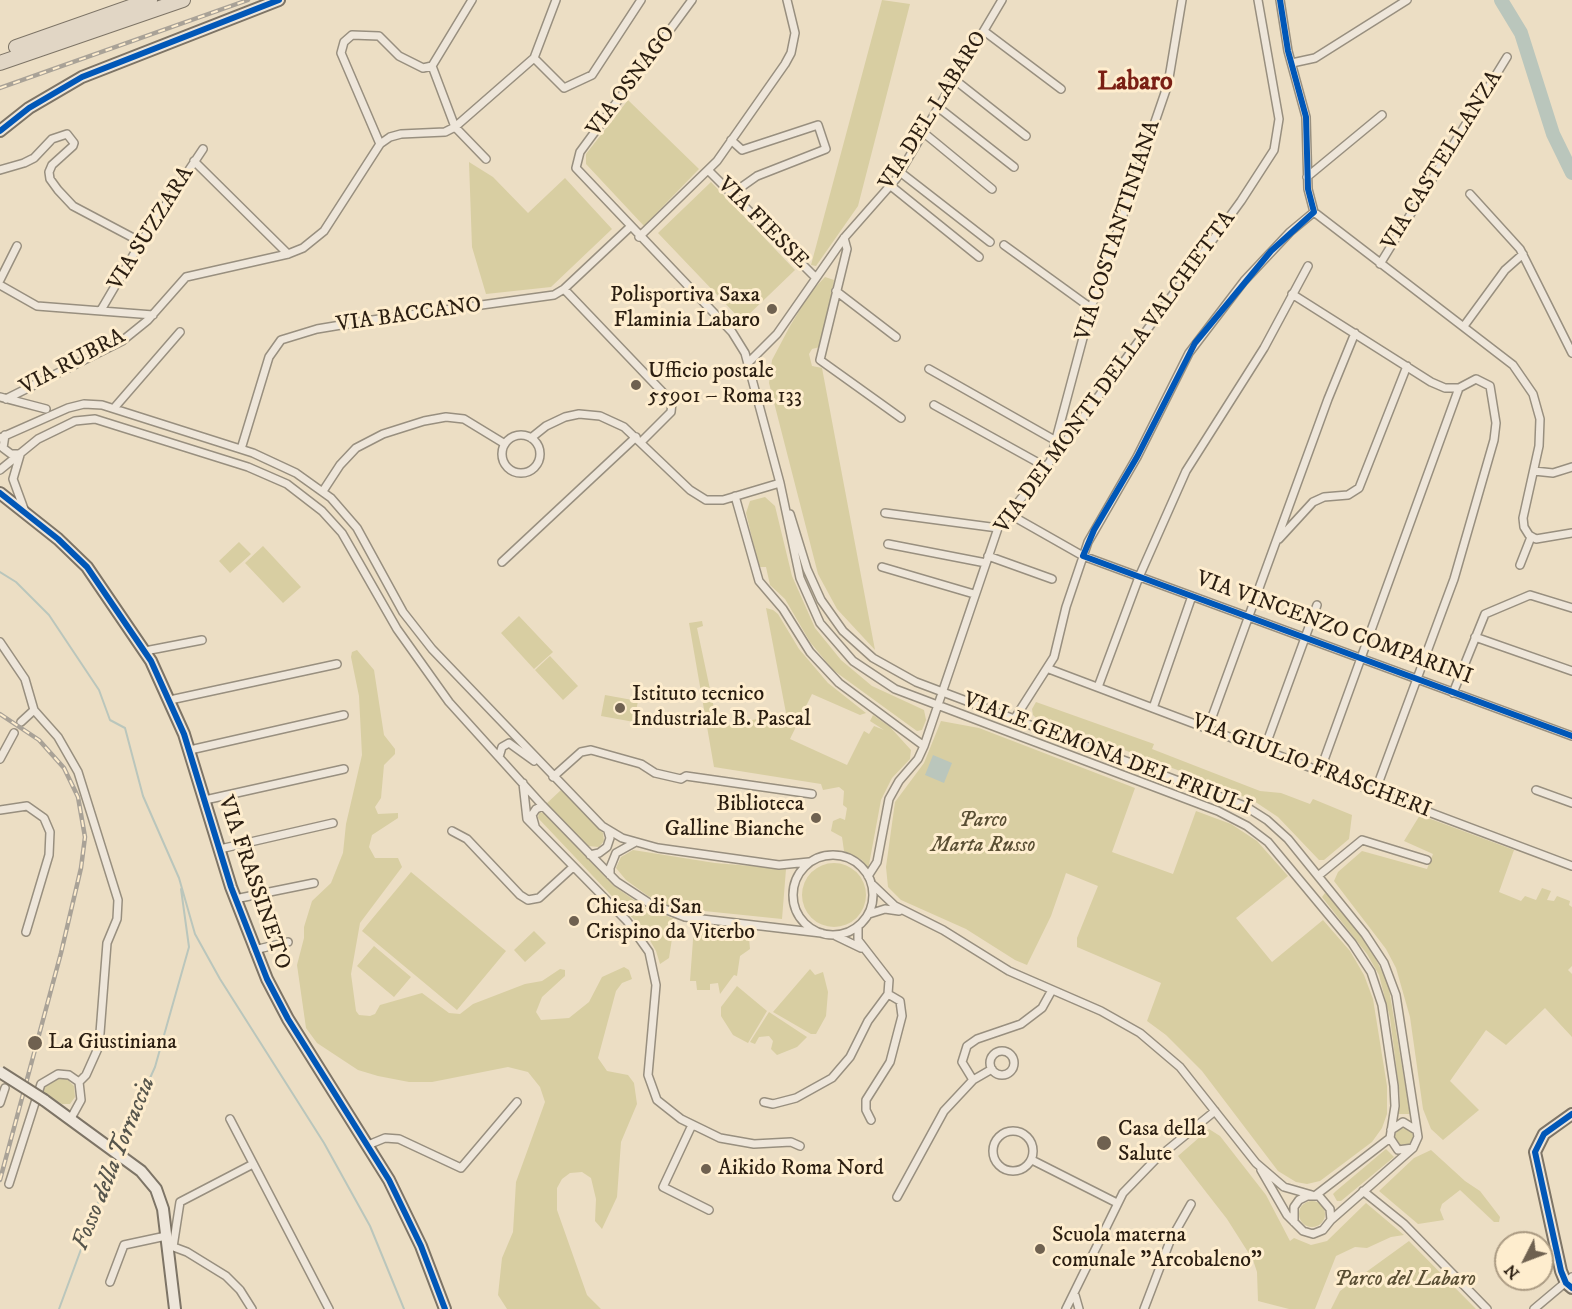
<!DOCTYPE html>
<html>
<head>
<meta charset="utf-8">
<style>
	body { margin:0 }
	#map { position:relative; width:1572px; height:1309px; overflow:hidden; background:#ecdec4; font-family:"IM FELL DW Pica",serif }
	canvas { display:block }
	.north { position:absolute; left:1494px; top:1231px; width:60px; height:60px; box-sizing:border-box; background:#feedce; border:2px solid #aa9a82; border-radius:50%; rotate:228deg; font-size:16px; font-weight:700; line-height:24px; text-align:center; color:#2b1e11 }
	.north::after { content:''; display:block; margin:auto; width:21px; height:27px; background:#6f6150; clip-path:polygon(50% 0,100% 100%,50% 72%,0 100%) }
</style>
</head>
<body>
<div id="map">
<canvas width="1572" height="1309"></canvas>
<div class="north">N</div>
</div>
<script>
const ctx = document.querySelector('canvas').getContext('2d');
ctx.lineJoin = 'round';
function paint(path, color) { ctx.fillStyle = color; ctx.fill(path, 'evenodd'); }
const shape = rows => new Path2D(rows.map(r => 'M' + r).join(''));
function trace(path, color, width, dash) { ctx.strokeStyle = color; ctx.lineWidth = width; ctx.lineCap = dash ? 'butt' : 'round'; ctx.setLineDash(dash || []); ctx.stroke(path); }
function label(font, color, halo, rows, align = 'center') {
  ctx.font = font + ' "IM FELL DW Pica",serif'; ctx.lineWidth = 6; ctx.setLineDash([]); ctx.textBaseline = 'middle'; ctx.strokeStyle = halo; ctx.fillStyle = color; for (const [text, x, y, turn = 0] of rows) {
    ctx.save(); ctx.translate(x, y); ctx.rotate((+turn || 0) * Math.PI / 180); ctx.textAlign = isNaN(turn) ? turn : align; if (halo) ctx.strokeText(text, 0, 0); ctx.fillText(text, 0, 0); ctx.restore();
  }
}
const green = shape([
	[882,0,910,4,858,206,816,266,811,265],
	[628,100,699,169,644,226,586,164,586,154],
	[469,162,493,177,528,213,565,178,612,229,551,287,486,294,472,247],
	[711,182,795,270,742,321,658,233],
	[825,277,834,280,832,293,822,340,820,347,812,349,809,354,812,366,822,368,875,650,837,609,818,574,769,383,772,360,790,326,810,293],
	[765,497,775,506,792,576,815,628,841,660,872,686,924,710,926,720,922,730,917,731,910,726,833,670,810,642,785,599,770,585,766,567,759,567,746,513,750,501],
	[239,542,251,554,230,573,219,561],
	[263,546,301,587,283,603,245,563],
	[766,608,773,610,778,614,799,649,828,683,866,713,860,715,812,694,790,739,847,765,864,731,869,734,874,726,884,730,870,721,873,715,890,727,911,750,910,759,892,778,881,800,868,870,862,860,844,851,842,837,831,831,833,821,840,818,845,820,847,808,843,805,844,791,839,787,823,790,821,784,714,767,689,623,702,621,703,626,697,628,718,727,786,713],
	[519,616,553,652,534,669,501,633],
	[357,650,374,670,384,735,395,749,395,754,384,765,381,798,375,807,378,814,398,813,398,818,372,835,369,847,375,858,398,858,402,867,360,923,351,974,356,1011,359,1015,370,1016,375,1014,380,1005,422,993,449,1013,460,1014,473,1004,525,984,542,981,560,969,565,970,565,976,542,997,536,1012,541,1020,569,1018,589,1002,602,977,624,967,629,970,632,979,622,983,616,991,598,1058,607,1071,628,1075,634,1083,637,1104,621,1142,617,1197,602,1229,595,1221,596,1199,591,1178,582,1172,570,1173,562,1179,557,1188,557,1210,587,1295,601,1309,507,1309,498,1295,502,1258,513,1232,516,1182,545,1102,540,1087,528,1072,508,1067,432,1082,409,1082,378,1076,358,1070,317,1043,306,1028,297,965,304,938,304,927,312,901,331,883,343,853,346,824,362,755,359,696,351,657,352,652],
	[550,656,578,686,563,700,535,670],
	[605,695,638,701,634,722,601,716],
	[1036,702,1154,744,1152,749,1260,791,1281,793,1310,804,1313,799,1352,815,1349,839,1324,860,1319,860,1278,817,1257,803,1220,786,1095,739,1044,725,1033,715,1032,709],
	[941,721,979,728,1135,788,1112,852,1173,874,1196,811,1231,824,1257,841,1288,876,1236,918,1272,962,1323,920,1350,951,1364,975,1373,999,1387,1086,1387,1114,1382,1128,1372,1142,1320,1181,1307,1184,1296,1182,1278,1171,1202,1071,1166,1035,1147,1021,1161,983,1077,947,1077,938,1098,886,1066,873,1051,916,1027,965,1015,960,966,929,901,900,888,887,886,867,895,802,924,763],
	[561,790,603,833,604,841,599,847,587,846,545,805],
	[539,812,544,813,614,886,647,909,675,919,669,958,660,964,656,951,644,930,538,818],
	[1420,815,1514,850,1499,892,1521,901,1525,896,1536,900,1542,888,1551,891,1547,900,1554,901,1557,896,1570,901,1569,905,1572,907,1572,966,1568,970,1572,974,1572,1037,1545,1008,1506,1045,1486,1030,1450,1081,1479,1110,1443,1140,1431,1129,1423,1109,1410,1017,1396,968,1386,949,1334,881,1338,872,1362,851,1427,869,1433,854,1404,841],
	[633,850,715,863,786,869,782,919,675,908,648,896,626,880,616,868,621,857],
	'802 895a32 32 0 1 1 64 0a32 32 0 1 1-64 0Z',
	[411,872,506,951,457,1010,362,931],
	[1325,893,1329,895,1370,948,1388,983,1410,1114,1398,1114,1400,1096,1390,1018,1379,975,1367,954,1322,897],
	[694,926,746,934,749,938,750,949,740,956,737,976,734,975,720,994,718,983,710,984,710,990,697,990,696,981,690,981],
	[534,931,546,943,525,962,514,950],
	[374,946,411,977,394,997,357,966],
	[810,969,815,975,823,972,828,992,826,1016,816,1034,811,1034,773,1012],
	[737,986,767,1011,748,1043,733,1035,721,1016,721,1007],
	[769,1012,807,1037,797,1047,777,1055,771,1049,773,1041,769,1036,759,1037,755,1044,750,1042],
	[53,1077,65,1077,74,1086,75,1097,70,1104,62,1104,42,1091],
	'1395 1137a9 9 0 1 1 18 0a9 9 0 1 1-18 0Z',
	[1209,1129,1220,1136,1266,1195,1290,1241,1294,1238,1311,1245,1327,1241,1366,1203,1404,1235,1391,1237,1367,1248,1355,1247,1336,1256,1315,1309,1289,1309,1258,1301,1257,1272,1253,1260,1227,1219,1178,1156],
	[1386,1149,1394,1157,1341,1201,1337,1201,1333,1194,1336,1191],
	[1431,1150,1465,1181,1480,1191,1500,1217,1499,1222,1494,1222,1460,1190,1442,1204,1440,1210,1444,1220,1418,1224,1379,1191,1414,1158],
	'1299 1214a13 13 0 1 1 26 0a13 13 0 1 1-26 0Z',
	[1409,1241,1476,1309,1331,1309,1340,1291]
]);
const water = shape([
	[933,755,952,763,944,783,925,775]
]);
const stream = shape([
	[0,572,16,582,49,615,99,690,110,720,125,728,143,796,179,878,195,934,220,979,324,1143,370,1226,404,1309],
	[118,1149,155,1067,189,947,181,889],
	[59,1309,115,1157]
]);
const river = shape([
	[1501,0,1521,33,1553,134,1572,173]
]);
const street = shape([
	[556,0,534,58,564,88,592,75,641,0],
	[692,0,580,152,576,168,732,332,745,353,780,483,800,578,820,623,853,661,895,689,1218,811,1247,826,1268,842,1352,943,1371,972,1382,1005,1394,1086,1395,1106,1390,1138,1398,1150,1413,1148],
	[1280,0,1288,51,1306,117,1308,189,1314,212,1513,365,1533,394,1540,419,1539,446,1523,518,1524,527,1529,535,1536,539,1572,533],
	[984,31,1061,89],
	[1292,63,1315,58,1407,0],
	[432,66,455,127,486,159],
	[955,80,1026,136],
	[939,108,1014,167],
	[924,133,992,189],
	[731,140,742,150,818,125,826,149,757,176,733,193],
	[380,144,341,53,344,42,352,35,379,36,399,56,423,68,432,66,472,0],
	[194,161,288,254],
	[0,170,24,163,34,158,52,139,67,134,74,143,73,146,52,165,49,172,50,179,58,190,73,206,141,242],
	[708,170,816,278],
	[900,172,990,242],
	[1307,177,1382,115],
	[891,186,979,257],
	[1470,194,1520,249,1572,353],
	[639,237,717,161,785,64,791,53,795,33,787,0],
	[844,238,847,249,820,360,901,418],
	[1004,245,1091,308],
	[1380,264,1507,57],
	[0,280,17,246],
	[0,285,37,306,153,315],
	[564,289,672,402,671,412,641,442],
	[836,291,896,337],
	[1292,294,1431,382,1445,388,1459,388],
	[101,310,141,242,203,149],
	[1464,326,1505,270,1523,254],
	[749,362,777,334,844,238,896,179,1002,0],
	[929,369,1058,442],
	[0,397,46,409],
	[6,399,122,341,148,320,186,277,288,254,303,248,324,231,380,144,390,137,401,134,445,132,455,127,534,58],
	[934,405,1046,467],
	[115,407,180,332],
	[5,435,3,448,11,454,18,454],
	'502 454a19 19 0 1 1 38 0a19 19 0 1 1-38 0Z',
	[0,438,68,408,84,404,102,405,253,453,296,473,331,498,357,528,403,612,432,649,602,826,622,838,658,848,779,865,809,862],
	[531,438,546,426,565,417,579,414,600,416,624,427,690,490,706,500,723,500,780,483],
	[241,449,269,357,281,340,317,329,365,321,554,295,564,289,630,227],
	[20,455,13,479,24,509],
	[1051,458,1091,308,1168,84,1182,0],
	[0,470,38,439,75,421,95,419,248,467,287,484,322,511,342,533,397,629,449,702,543,806,617,882,649,903,685,917,821,933],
	[1534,471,1553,473,1572,467],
	[323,491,340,465,356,448,383,434,424,421,446,417,464,419,505,444],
	[735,496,759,581,783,609,810,652,839,683,924,746],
	[885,513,998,528],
	[790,514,807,569,821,600,843,631,873,658,916,682,1245,806,1267,820,1288,839,1365,934,1384,963,1396,995,1418,1137,1413,1148,1331,1220],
	[1009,514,1083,556,1572,736],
	[1279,539,1313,502,1324,497,1348,495,1359,488,1407,366],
	[888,544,986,563],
	[988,556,1052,579],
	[502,562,636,437],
	[1520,565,1531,537],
	[882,567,974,594],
	[1475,637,1572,671],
	[0,642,25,679,34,710,58,737,78,772,118,900,117,919,107,943,99,1046,86,1075,79,1082,81,1100,70,1120],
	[145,651,202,640],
	[1049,669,1572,866],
	[1098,687,1139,577,1186,471,1264,348,1308,266],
	[1453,693,1485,614,1530,595,1572,608],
	[170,700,337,664],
	[1153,708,1192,596],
	[1015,718,1054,657,1066,607,1088,542,1137,457,1189,353,1244,281,1290,232,1314,212],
	[21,722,34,710],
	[1208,728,1328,399,1355,333],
	[190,750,344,715],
	[1264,750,1317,605],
	[499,757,502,747,509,743,534,761],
	[0,759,14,733],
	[1320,771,1459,388],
	[553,777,581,752,591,750,641,764,655,773,681,779,686,776,812,794],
	[523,783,527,819,627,921,649,952,656,985,648,1075,657,1100,681,1119,720,1138,754,1144,791,1142,800,1146],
	[1536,790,1572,803],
	[1375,792,1454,579,1494,440,1496,423,1490,386,1476,379,1459,388],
	[205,800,344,769],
	[0,810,27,806,44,818,50,832,49,855,26,932],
	[535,826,532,815,536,809,543,806],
	[452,831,467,839,520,895,528,900,539,898,573,867],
	[220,849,333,823],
	'793 895a40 40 0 1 1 80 0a40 40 0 1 1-80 0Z',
	[590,855,599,853,607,847,610,838,608,831],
	[610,875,610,868,616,853,634,843],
	[868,876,877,862,889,799,899,781,918,759,924,746,998,528,1063,445,1241,201,1274,150,1279,119,1258,0],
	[1318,876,1362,840,1427,860],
	[873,885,895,906,943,930,1009,971,1101,1011,1140,1033,1180,1067,1256,1163,1284,1187,1312,1195],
	[235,899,314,883],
	[869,914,885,909,899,911],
	[836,936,861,948],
	[254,950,288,942],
	'990 1063a12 12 0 1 1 24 0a12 12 0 1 1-24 0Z',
	[973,1080,962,1062,967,1046,977,1039,1021,1024,1042,1008,1052,990],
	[764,1102,773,1104,796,1098,832,1078,850,1057,868,1021,888,994,889,980,858,940,858,927],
	[0,1103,5,1088],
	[230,1119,329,1309],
	[871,1120,866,1110,866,1100,890,1062,902,1016,900,1001,888,994],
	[692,1125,663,1187,709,1210],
	[1391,1130,1403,1122,1416,1130],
	'993 1151a20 20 0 1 1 40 0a20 20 0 1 1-40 0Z',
	[368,1145,385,1138,399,1139,461,1168,517,1102],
	[1032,1160,1117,1203],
	[1261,1170,1287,1215,1303,1231,1313,1234,1323,1230,1331,1220,1330,1209,1319,1196,1307,1196,1299,1200,1294,1207,1294,1222],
	[9,1184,41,1084,58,1074,69,1075,79,1082],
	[1363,1191,1404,1224,1487,1309],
	[1316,1195,1390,1138],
	[897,1197,944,1111,973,1080,992,1069],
	[171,1246,187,1252,226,1276,240,1290,252,1309],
	[173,1247,180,1202,253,1164],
	[110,1282,124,1245,166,1236],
	[1075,1295,1079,1309],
	[1066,1309,1123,1193,1155,1160,1215,1111],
	[1144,1309,1170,1241,1191,1204],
	[1534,1309,1572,1277]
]);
const secondary = shape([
	[0,131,29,108,82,77,279,0],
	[0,493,58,539,87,567,151,661,184,734,231,887,267,979,288,1019,389,1180,421,1246,445,1309],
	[44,1100,141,1171,156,1189,163,1209,175,1309],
	[1572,1114,1544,1134,1535,1152,1561,1271,1566,1283,1572,1288]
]);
const highway = shape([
	[16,47,150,0],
	[0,63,183,0]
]);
const rail = shape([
	[0,88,248,0],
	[0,714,39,740,64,768,78,797,85,837,81,868,61,953,0,1180]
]);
const secondaryBridge = shape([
	[0,1072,44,1100]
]);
const cycleway = shape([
	[1280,0,1288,51,1306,117,1308,189,1314,212,1271,251,1195,343,1137,457,1094,530,1083,556,1572,736],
	[0,131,29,108,82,77,279,0],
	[0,493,58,539,87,567,151,661,184,734,231,887,267,979,288,1019,389,1180,421,1246,445,1309],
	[1572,1114,1544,1134,1535,1152,1561,1271,1566,1283,1572,1288]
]);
const markers = [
	[772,309,6,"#6f6150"],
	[636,385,6,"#6f6150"],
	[620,708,6,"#6f6150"],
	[816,818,6,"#6f6150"],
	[574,921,6,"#6f6150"],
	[35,1043,8,"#6f6150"],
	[1104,1143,8,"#6f6150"],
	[706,1169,6,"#6f6150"],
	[1040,1249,6,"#6f6150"]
];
const streetNames = [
	["VIA OSNAGO",632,82,-53],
	["VIA DEL LABARO",934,111,-58],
	["VIA CASTELLANZA",1443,161,-58],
	["VIA FIESSE",762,224,45],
	["VIA SUZZARA",152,229,-58],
	["VIA COSTANTINIANA",1119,231,-72],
	["VIA BACCANO",409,316,-8],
	["VIA RUBRA",73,363,-28],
	["VIA DEI MONTI DELLA VALCHETTA",1116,373,-54],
	["VIA VINCENZO COMPARINI",1334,629,20],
	["VIALE GEMONA DEL FRIULI",1107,755,21],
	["VIA GIULIO FRASCHERI",1311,767,21],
	["VIA FRASSINETO",253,883,71]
];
const poiNames = [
	["Polisportiva Saxa",760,296,"right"],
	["Flaminia Labaro",760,321,"right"],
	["Ufficio postale",648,372],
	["55901 – Roma 133",648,397],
	["Istituto tecnico",632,695],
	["Industriale B. Pascal",632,720],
	["Biblioteca",804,805,"right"],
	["Galline Bianche",804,830,"right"],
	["Chiesa di San",586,908],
	["Crispino da Viterbo",586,933],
	["La Giustiniana",48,1043],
	["Casa della",1118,1130],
	["Salute",1118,1155],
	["Aikido Roma Nord",718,1169],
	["Scuola materna",1052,1236],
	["comunale \"Arcobaleno\"",1052,1261]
];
const parkNames = [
	["Parco",983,821],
	["Marta Russo",983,846],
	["Parco del Labaro",1405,1280]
];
const waterNames = [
	["Fosso della Torraccia",115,1164,-68]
];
const quarterNames = [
	["Labaro",1135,84]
];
paint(green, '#d8cea2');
paint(water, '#bac6bc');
trace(stream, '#bac6bc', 2);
trace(river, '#bac6bc', 14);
trace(street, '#988f7f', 10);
trace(secondary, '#7d7466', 14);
trace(highway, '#7d7466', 16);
trace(street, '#eee6da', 7);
trace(secondary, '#eee6da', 10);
trace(highway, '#e1d6c5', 14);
trace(rail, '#a9a297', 4.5);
trace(rail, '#feedce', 2, [7]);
trace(secondaryBridge, '#7d7466', 14, []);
trace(secondaryBridge, '#eee6da', 10);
trace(cycleway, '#0057b8', 6);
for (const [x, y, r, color] of markers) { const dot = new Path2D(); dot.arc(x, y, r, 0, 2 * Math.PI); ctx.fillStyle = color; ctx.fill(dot); trace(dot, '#feedce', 2); }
label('22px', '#2b1e11', '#feedce', streetNames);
label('22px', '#2b1e11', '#feedce', poiNames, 'left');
label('italic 22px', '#5a4f34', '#feedce', parkNames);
label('italic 24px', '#56554c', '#feedce', waterNames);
label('bold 26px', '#7a1f14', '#feedce', quarterNames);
</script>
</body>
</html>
